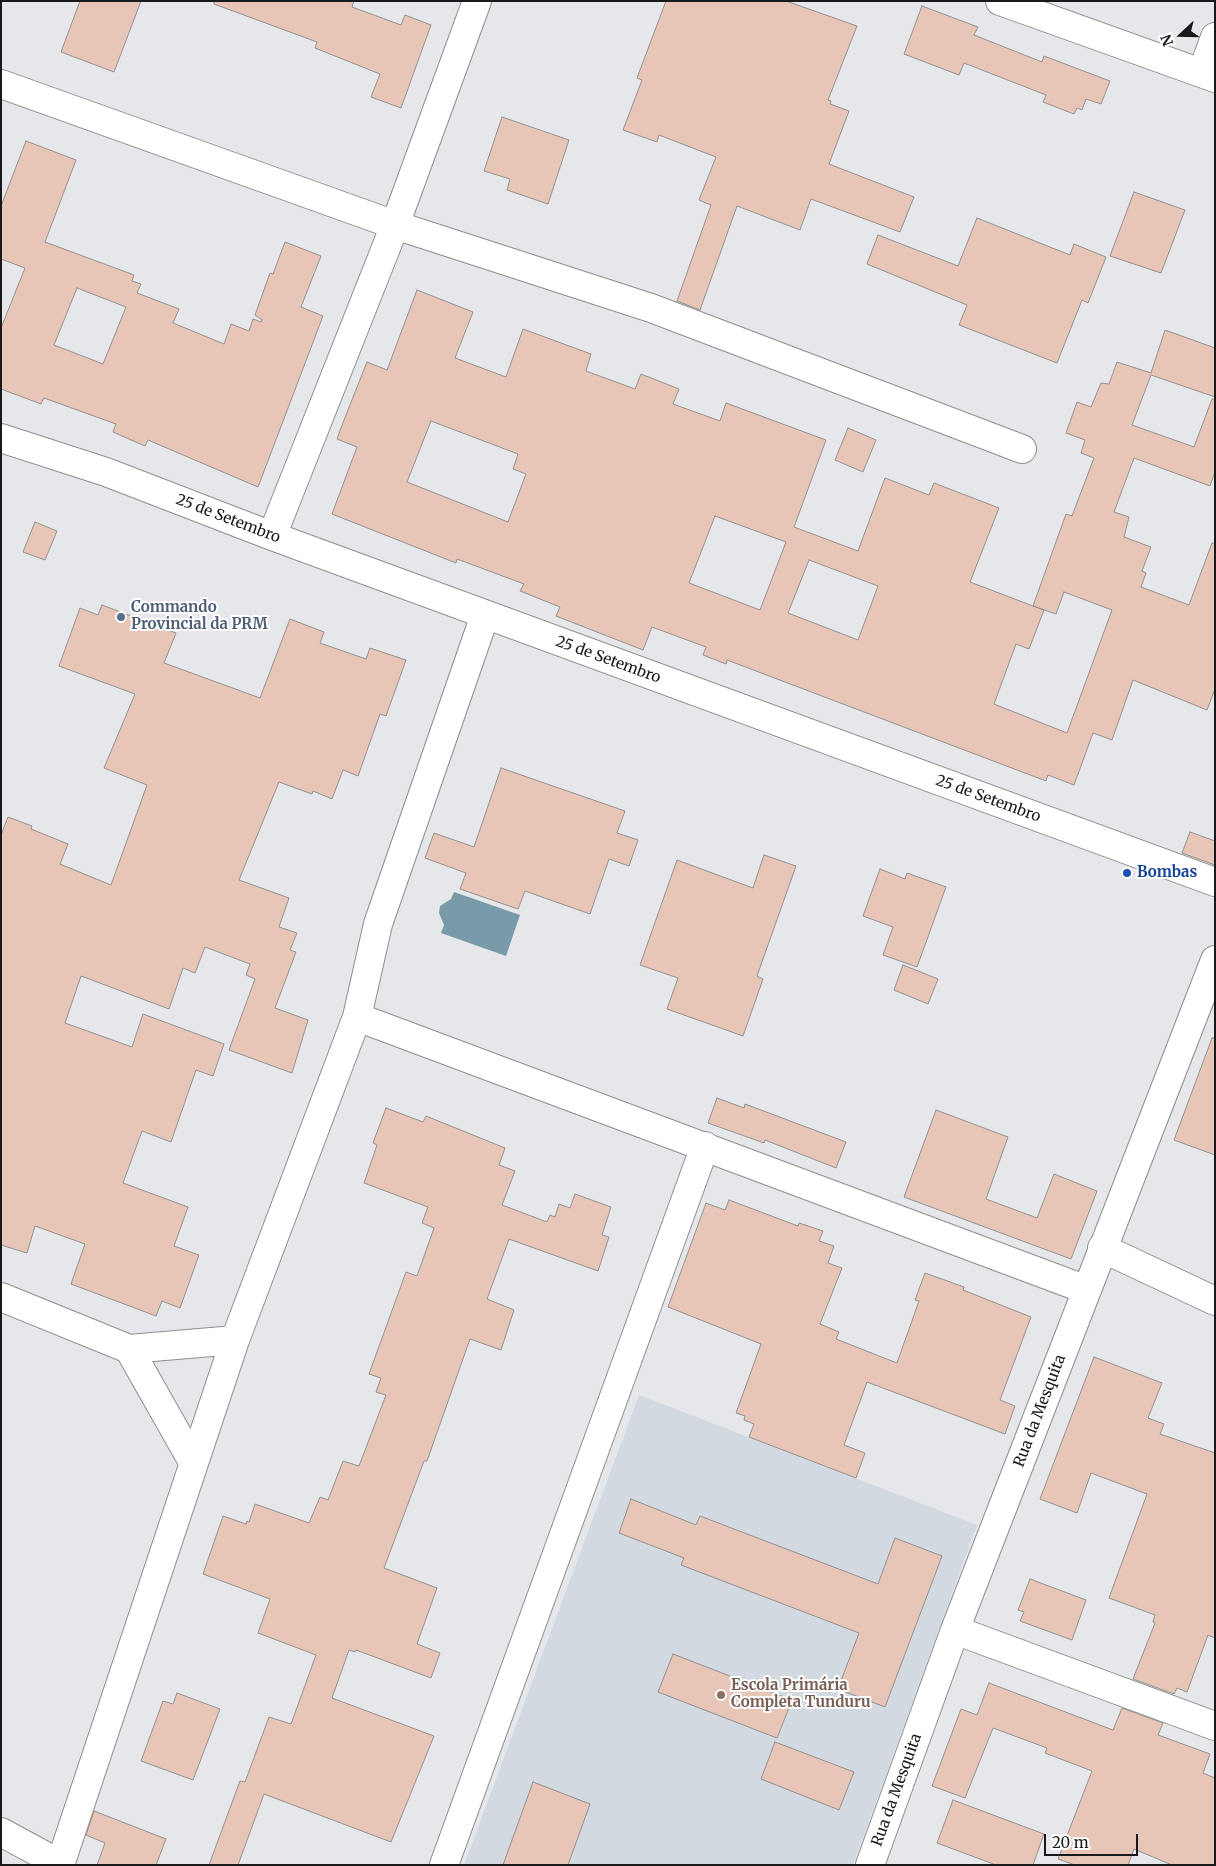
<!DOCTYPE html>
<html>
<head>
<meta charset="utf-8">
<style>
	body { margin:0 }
	#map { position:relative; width:1216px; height:1866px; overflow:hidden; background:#e6e7ea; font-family:Merriweather,serif }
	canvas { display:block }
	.frame { position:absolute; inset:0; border:2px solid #18191a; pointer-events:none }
	.north { position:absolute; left:1156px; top:10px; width:50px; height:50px; -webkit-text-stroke:4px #fff; paint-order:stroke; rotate:249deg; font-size:14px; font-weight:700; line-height:20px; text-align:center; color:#18191a }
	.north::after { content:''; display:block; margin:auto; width:18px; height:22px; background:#18191a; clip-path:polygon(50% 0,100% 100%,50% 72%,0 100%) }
	.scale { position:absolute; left:1044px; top:1834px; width:94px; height:22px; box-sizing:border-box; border:2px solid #18191a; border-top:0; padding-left:6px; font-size:15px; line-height:18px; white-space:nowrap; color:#18191a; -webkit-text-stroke:4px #fff; paint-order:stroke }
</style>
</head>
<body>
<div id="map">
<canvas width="1216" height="1866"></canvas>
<div class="frame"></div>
<div class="north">N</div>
<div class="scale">20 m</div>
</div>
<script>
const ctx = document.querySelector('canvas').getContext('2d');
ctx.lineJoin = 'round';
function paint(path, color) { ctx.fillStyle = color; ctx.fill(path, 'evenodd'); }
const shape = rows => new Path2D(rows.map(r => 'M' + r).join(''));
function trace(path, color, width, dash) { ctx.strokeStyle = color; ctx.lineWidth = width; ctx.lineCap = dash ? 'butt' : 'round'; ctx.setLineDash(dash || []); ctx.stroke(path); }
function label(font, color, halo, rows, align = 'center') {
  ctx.font = font + ' Merriweather,serif'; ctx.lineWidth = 4; ctx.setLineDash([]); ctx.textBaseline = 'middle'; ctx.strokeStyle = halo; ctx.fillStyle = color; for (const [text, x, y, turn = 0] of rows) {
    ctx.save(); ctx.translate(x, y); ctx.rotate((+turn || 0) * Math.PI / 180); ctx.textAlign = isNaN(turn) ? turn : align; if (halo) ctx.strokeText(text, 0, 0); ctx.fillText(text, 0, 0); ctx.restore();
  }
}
const built = shape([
	[639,1395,977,1525,853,1865,464,1865]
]);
const water = shape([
	[454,892,520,915,506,956,441,933,444,925,439,913,440,906,451,899]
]);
const building = shape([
	[80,1,141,1,114,72,61,52,80,1],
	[214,1,354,1,352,7,401,25,405,15,431,25,401,108,371,97,380,74,315,48,317,42,214,4,214,1],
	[666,1,786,1,857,26,828,100,831,101,830,104,849,111,829,164,914,197,900,232,811,199,800,230,737,206,700,310,677,301,711,205,699,200,716,157,659,135,657,142,623,130,642,80,637,78,666,1],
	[922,6,978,27,974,35,1042,62,1044,56,1110,81,1101,104,1086,99,1082,110,1077,108,1074,114,1043,102,1046,95,964,63,959,75,904,54,922,6],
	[502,117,569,140,548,204,507,190,510,179,484,171,502,117],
	[26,141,76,160,45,242,134,275,132,281,141,284,137,293,179,309,173,323,224,344,231,324,249,331,253,319,261,322,262,320,255,315,270,273,273,274,285,242,321,256,301,307,323,316,258,487,148,440,145,446,113,432,116,424,44,398,41,404,1,389,1,328,25,268,1,259,1,206,26,141],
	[77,288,126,307,103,364,54,345,77,288],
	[1134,192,1185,210,1161,273,1110,256,1134,192],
	[977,218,1070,255,1074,244,1106,257,1088,303,1082,300,1057,363,959,325,967,305,867,264,878,235,958,266,977,218],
	[417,290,473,312,455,358,506,377,523,329,591,354,586,371,635,389,641,374,679,389,673,404,720,421,726,403,826,440,794,527,858,551,885,478,929,495,934,483,999,508,970,582,1033,606,1066,514,1072,516,1094,458,1081,453,1085,440,1066,433,1077,402,1091,407,1101,383,1109,384,1117,362,1151,373,1165,330,1215,348,1215,397,1151,375,1132,425,1194,447,1212,399,1215,399,1215,472,1210,486,1134,458,1114,512,1129,517,1124,537,1151,547,1142,571,1146,573,1141,587,1189,605,1212,543,1215,543,1215,689,1207,710,1133,680,1112,740,1093,733,1074,785,1048,775,1046,781,727,660,726,664,703,655,706,647,652,627,643,650,556,616,560,607,520,591,524,584,457,559,456,563,332,514,357,447,337,439,344,420,367,362,387,370,417,290],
	[431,421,518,454,513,469,526,474,508,522,407,482,431,421],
	[715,516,786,542,760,610,689,583,715,516],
	[809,560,878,586,858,640,788,613,809,560],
	[1064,592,1112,610,1067,733,994,704,1016,644,1029,649,1044,610,1033,606,1056,614,1064,592],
	[848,428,876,440,863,472,835,460,848,428],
	[35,522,57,531,45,560,23,552,35,522],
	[102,605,176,633,164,663,260,698,290,619,324,632,320,643,366,659,370,648,406,660,386,716,380,714,358,776,343,770,332,799,313,791,312,794,279,782,239,880,289,898,279,927,297,933,290,950,296,952,275,1008,308,1020,292,1073,229,1050,255,979,246,975,250,964,205,947,195,973,183,968,169,1009,81,976,65,1023,132,1047,143,1014,224,1044,213,1076,196,1070,171,1142,142,1131,123,1183,188,1207,174,1246,199,1255,180,1308,162,1301,156,1316,71,1284,85,1244,35,1226,27,1253,1,1245,1,835,8,817,32,826,31,829,68,844,60,864,111,885,147,785,104,768,135,694,59,666,80,608,98,615,102,605],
	[501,768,625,811,617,833,638,840,629,866,609,859,590,914,525,891,518,909,460,889,466,873,425,858,434,833,474,847,501,768],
	[1190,832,1215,841,1215,865,1182,853,1190,832],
	[764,855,796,866,757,976,763,979,743,1036,667,1009,678,978,640,965,677,860,753,888,764,855],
	[880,869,905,879,907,873,946,887,917,967,883,955,893,927,863,916,880,869],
	[903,965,938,979,928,1004,894,990,903,965],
	[1212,1038,1215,1038,1215,1155,1174,1140,1212,1038],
	[717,1098,744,1108,745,1104,846,1142,836,1168,765,1140,764,1143,708,1123,717,1098],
	[386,1108,423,1122,426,1116,505,1148,499,1165,515,1171,502,1205,547,1222,550,1215,555,1217,559,1204,570,1208,575,1194,611,1207,602,1235,609,1237,598,1271,509,1239,487,1299,514,1310,501,1350,470,1339,427,1461,424,1461,384,1568,437,1588,417,1644,440,1653,431,1678,356,1650,355,1652,349,1650,332,1698,434,1736,391,1842,264,1794,238,1865,209,1865,240,1781,245,1782,269,1717,291,1724,316,1655,258,1633,270,1599,203,1574,223,1516,246,1524,247,1521,249,1522,255,1504,309,1523,320,1497,328,1500,343,1461,359,1466,386,1395,376,1392,381,1378,369,1374,406,1272,417,1276,434,1228,422,1223,428,1207,364,1183,377,1145,373,1143,386,1108],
	[936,1110,1008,1137,986,1199,1037,1218,1054,1174,1097,1191,1071,1259,904,1197,936,1110],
	[729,1200,798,1226,799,1223,823,1231,819,1241,834,1246,828,1263,842,1268,820,1324,839,1332,836,1339,897,1363,919,1301,915,1300,925,1273,964,1287,963,1290,1031,1317,1000,1400,1015,1406,1005,1434,867,1382,844,1445,865,1453,856,1478,749,1437,754,1424,744,1420,745,1416,736,1413,761,1344,668,1307,706,1203,725,1210,729,1200],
	[1094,1357,1162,1383,1148,1418,1164,1424,1160,1434,1215,1453,1215,1638,1208,1635,1187,1692,1177,1688,1174,1694,1133,1679,1155,1623,1153,1622,1155,1615,1109,1598,1147,1494,1091,1473,1077,1513,1040,1499,1094,1357],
	[631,1499,696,1525,700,1516,878,1584,895,1538,942,1556,885,1707,838,1689,859,1633,681,1565,684,1558,619,1533,631,1499],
	[1030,1579,1086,1600,1072,1640,1020,1621,1024,1612,1018,1610,1030,1579],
	[673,1654,792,1700,777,1738,658,1692,673,1654],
	[989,1683,1113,1730,1122,1708,1163,1723,1158,1735,1210,1754,1203,1773,1215,1778,1215,1865,1172,1865,1134,1849,1128,1865,1075,1865,1058,1859,1092,1771,1045,1753,1047,1748,993,1728,965,1798,932,1786,961,1709,977,1715,989,1683],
	[177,1693,220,1709,193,1780,141,1761,163,1701,173,1704,177,1693],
	[775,1742,854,1772,839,1810,761,1779,775,1742],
	[533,1782,590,1804,568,1865,503,1865,533,1782],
	[953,1800,1044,1834,1033,1865,996,1865,937,1843,953,1800],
	[94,1811,166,1839,156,1865,97,1865,105,1843,86,1835,94,1811]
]);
const minor = shape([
	[1000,1,1215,78],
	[1202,73,1215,37],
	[1,84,395,225,651,308,1022,449],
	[1,438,106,472,272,536,1215,882],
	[272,536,395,225,477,1],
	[357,1017,1087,1290],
	[1102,1248,1215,1301],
	[1,1297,129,1349,235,1340],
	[129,1349,193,1462],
	[955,1630,1215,1726],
	[1,1832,60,1864],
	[60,1865,235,1340,357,1017,378,924,485,615],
	[444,1865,705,1146],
	[870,1865,955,1630,1215,960]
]);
const markers = [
	[121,617,5,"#5c6f8a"],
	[1127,873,5,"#1a4fb4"],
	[721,1695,5,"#8d6e63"]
];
const streetNames = [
	["25 de Setembro",228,519,21],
	["25 de Setembro",608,660,20],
	["25 de Setembro",988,799,20],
	["Rua da Mesquita",1040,1411,-69],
	["Rua da Mesquita",897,1790,-70]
];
const serviceNames = [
	["Commando",131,608],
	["Provincial da PRM",131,625]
];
const transitNames = [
	["Bombas",1137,873]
];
const educationNames = [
	["Escola Primária",731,1686],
	["Completa Tunduru",731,1703]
];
paint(built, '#d3d9e1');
paint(water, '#799aa8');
paint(building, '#e7c6b7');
trace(building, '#949190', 1);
trace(minor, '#8d8e90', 30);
trace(minor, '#fff', 28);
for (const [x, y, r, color] of markers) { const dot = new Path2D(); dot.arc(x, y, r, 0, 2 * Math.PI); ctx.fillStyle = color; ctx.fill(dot); trace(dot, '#fff', 2); }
label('15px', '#18191a', '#fff', streetNames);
label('bold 15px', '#4e5e75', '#fff', serviceNames, 'left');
label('bold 15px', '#164399', '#fff', transitNames, 'left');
label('bold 15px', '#785e54', '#fff', educationNames, 'left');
</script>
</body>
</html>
